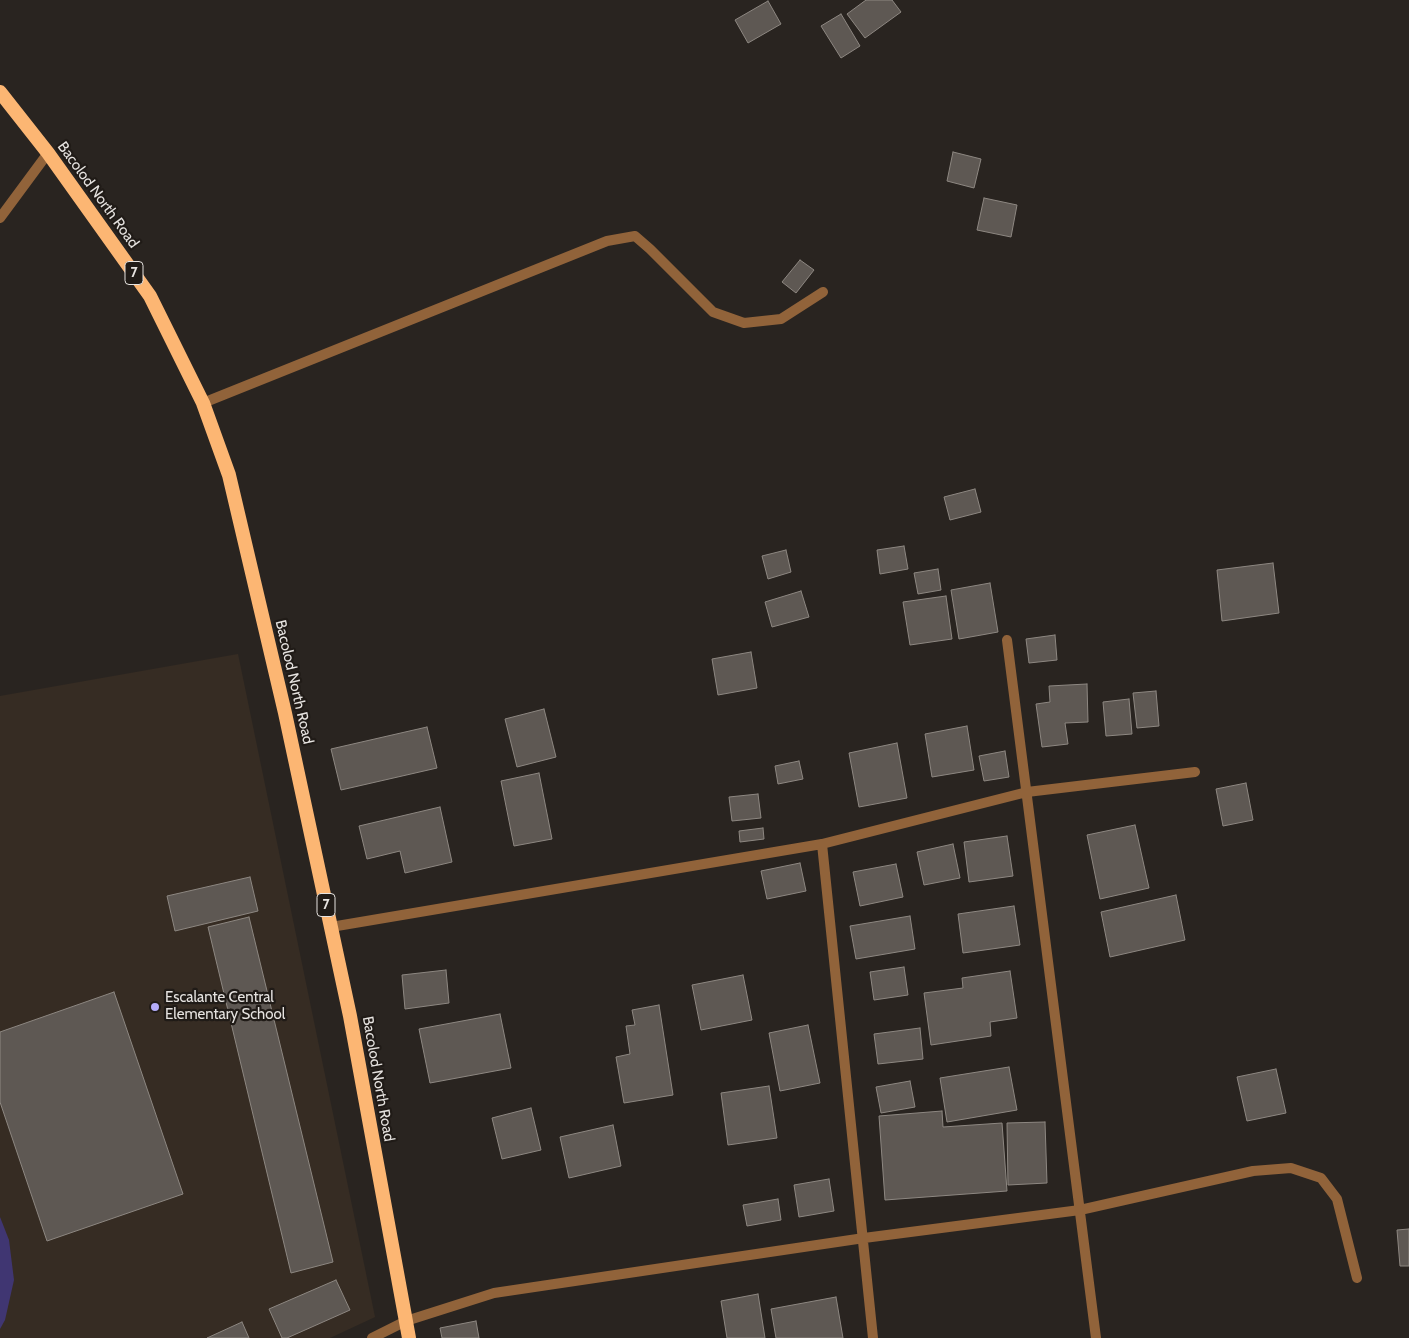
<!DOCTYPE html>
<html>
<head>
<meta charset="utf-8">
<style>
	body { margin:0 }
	canvas { display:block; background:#292420 }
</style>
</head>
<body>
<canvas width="1409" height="1338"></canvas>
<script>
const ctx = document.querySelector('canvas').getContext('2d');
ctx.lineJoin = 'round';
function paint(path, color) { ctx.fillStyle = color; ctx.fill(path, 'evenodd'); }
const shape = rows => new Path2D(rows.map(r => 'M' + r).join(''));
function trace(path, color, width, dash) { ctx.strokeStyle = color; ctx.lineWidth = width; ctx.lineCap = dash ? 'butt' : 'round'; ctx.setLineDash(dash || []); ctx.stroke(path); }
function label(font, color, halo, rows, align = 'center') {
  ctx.font = font + ' Cabin,sans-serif'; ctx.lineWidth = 4.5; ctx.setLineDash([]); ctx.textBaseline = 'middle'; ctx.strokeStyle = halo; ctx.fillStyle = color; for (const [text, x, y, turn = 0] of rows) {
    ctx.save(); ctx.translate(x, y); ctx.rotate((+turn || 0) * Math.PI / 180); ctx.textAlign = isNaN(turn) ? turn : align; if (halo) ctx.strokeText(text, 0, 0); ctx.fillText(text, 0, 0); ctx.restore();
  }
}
const built = shape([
	[238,654,375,1317,330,1338,0,1338,0,696]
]);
const green = shape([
	[0,1217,9,1240,14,1280,5,1320,0,1329]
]);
const building = shape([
	[866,0,892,0,901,12,865,38,847,14,866,0],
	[768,1,781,24,748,43,735,20,768,1],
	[841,14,860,46,841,58,821,26,841,14],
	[953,152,981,159,974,188,947,181,953,152],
	[984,198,1017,205,1011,237,977,230,984,198],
	[800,260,814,270,796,293,782,282,800,260],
	[975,489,981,512,950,520,944,497,975,489],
	[904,546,908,569,880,574,877,550,904,546],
	[786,550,791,572,768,579,762,556,786,550],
	[1273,563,1279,613,1222,621,1217,570,1273,563],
	[938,569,941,590,918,594,914,573,938,569],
	[990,583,998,632,959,639,951,590,990,583],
	[801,591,809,617,772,627,765,602,801,591],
	[946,596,952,639,910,645,903,602,946,596],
	[1055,635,1057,660,1029,663,1026,639,1055,635],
	[751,652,757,688,718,695,712,659,751,652],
	[1087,684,1088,722,1065,723,1068,744,1042,747,1036,704,1050,702,1049,686,1087,684],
	[1156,691,1159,726,1137,728,1133,693,1156,691],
	[1129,699,1132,734,1106,736,1103,702,1129,699],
	[544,709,556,757,517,767,505,719,544,709],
	[967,726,974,770,932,777,925,734,967,726],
	[427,727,437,768,341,790,331,749,427,727],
	[897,743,907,798,859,807,849,753,897,743],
	[1005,751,1009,777,984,781,979,756,1005,751],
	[799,761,803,779,778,784,775,766,799,761],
	[539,773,552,839,514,846,501,781,539,773],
	[1246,783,1253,820,1223,826,1216,789,1246,783],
	[758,794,761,818,732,821,729,797,758,794],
	[440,807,452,862,405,873,400,851,367,859,359,826,440,807],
	[1135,825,1149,888,1100,899,1087,835,1135,825],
	[763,828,764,839,740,842,739,831,763,828],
	[1007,836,1013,876,969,882,964,842,1007,836],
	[953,844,960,878,924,885,917,852,953,844],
	[800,863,806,891,767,899,761,871,800,863],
	[896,864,903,897,860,906,853,872,896,864],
	[250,877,258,911,175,931,167,896,250,877],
	[1176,895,1185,940,1110,957,1101,912,1176,895],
	[1014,906,1020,945,963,953,958,914,1014,906],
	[910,916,915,949,856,959,850,926,910,916],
	[249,917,333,1262,291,1273,208,927,249,917],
	[904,967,908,995,874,1000,870,972,904,967],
	[446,970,449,1003,405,1009,402,975,446,970],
	[1010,971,1017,1018,990,1022,991,1036,931,1045,924,993,963,988,962,978,1010,971],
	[743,975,752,1020,701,1030,692,985,743,975],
	[114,992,183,1194,47,1241,0,1102,0,1032,114,992],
	[659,1005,673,1095,624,1103,616,1057,630,1054,626,1026,635,1025,632,1010,659,1005],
	[500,1014,511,1068,430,1083,419,1029,500,1014],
	[808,1025,820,1083,780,1091,769,1033,808,1025],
	[920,1028,923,1059,878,1064,874,1034,920,1028],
	[1009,1067,1017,1110,947,1122,940,1078,1009,1067],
	[1276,1069,1286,1113,1247,1121,1237,1077,1276,1069],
	[910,1081,915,1107,881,1113,876,1087,910,1081],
	[769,1086,777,1138,728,1145,721,1093,769,1086],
	[531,1108,541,1150,502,1159,492,1118,531,1108],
	[942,1111,943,1127,1002,1123,1007,1191,885,1200,879,1116,942,1111],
	[1045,1122,1047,1183,1008,1185,1007,1123,1045,1122],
	[613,1125,621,1166,569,1178,560,1137,613,1125],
	[829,1179,834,1211,799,1217,794,1185,829,1179],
	[778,1199,781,1220,747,1226,743,1205,778,1199],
	[1409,1229,1409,1266,1400,1266,1397,1230,1409,1229],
	[336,1280,350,1310,287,1338,282,1338,269,1309,336,1280],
	[758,1294,765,1338,727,1338,721,1301,758,1294],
	[836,1297,843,1338,776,1338,771,1309,836,1297],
	[476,1321,479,1338,442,1338,440,1328,476,1321],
	[242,1322,249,1338,207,1338,242,1322]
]);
const minor = shape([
	[0,218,48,153],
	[203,403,607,241,635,236,650,249,713,312,744,323,781,319,823,292],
	[1007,640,1096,1338],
	[822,844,873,1338],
	[331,927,822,844,1027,792,1195,772],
	[372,1338,406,1321,494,1293,864,1238,1080,1210,1253,1171,1291,1168,1321,1178,1337,1199,1357,1278]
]);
const trunk = shape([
	[0,92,48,153,150,296,203,403,229,475,285,713,350,1016,409,1338]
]);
const markers = [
	[155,1007,5,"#b4acf9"]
];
const shields = [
	[134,273,18],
	[326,905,18]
];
const shieldNames = [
	["7",134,273],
	["7",326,905]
];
const streetNames = [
	["Bacolod North Road",98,195,54],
	["Bacolod North Road",294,682,77],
	["Bacolod North Road",378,1079,80]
];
const poiNames = [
	["Escalante Central",165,998],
	["Elementary School",165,1015]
];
paint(built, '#362c23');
paint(green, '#403672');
paint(building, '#5e5853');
trace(building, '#8d8781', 1);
trace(minor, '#91633a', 10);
trace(trunk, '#fcb673', 14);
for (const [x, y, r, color] of markers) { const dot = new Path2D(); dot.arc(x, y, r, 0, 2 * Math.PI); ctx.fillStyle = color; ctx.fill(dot); trace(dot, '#201b17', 2); }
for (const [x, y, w] of shields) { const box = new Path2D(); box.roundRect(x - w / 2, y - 11.5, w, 23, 4); ctx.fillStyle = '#201b17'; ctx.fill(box); trace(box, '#e6e3e0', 1); }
label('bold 14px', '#e6e3e0', null, shieldNames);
label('15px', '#e6e3e0', '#201b17', streetNames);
label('15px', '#e6e3e0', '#201b17', poiNames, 'left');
</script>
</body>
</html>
